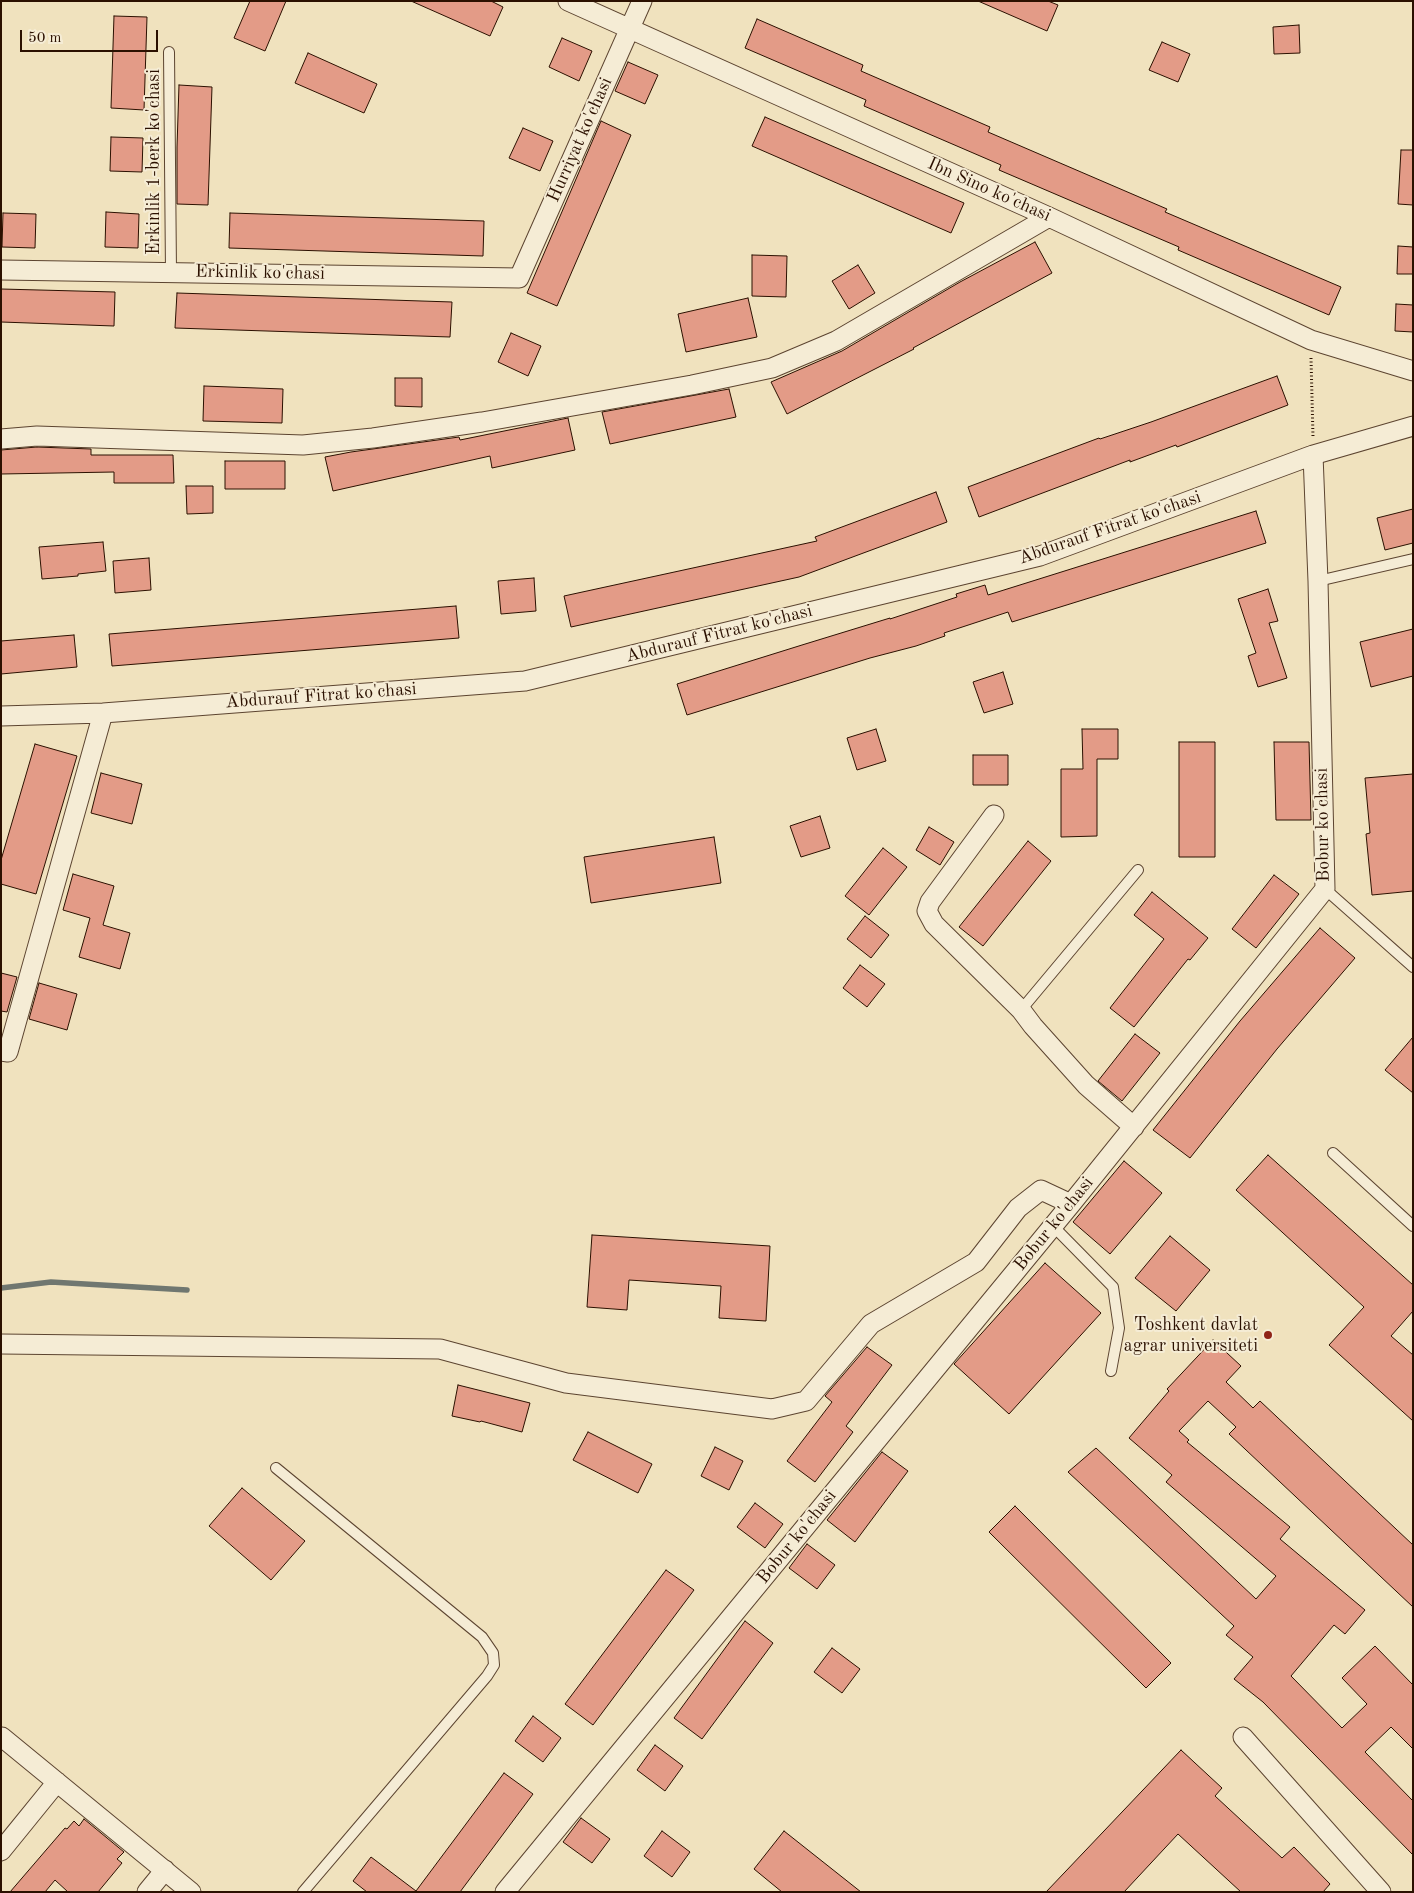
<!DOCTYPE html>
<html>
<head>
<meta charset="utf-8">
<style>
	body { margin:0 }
	#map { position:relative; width:1414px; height:1893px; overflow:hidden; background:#f0e2be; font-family:"Old Standard TT",serif }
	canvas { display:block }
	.frame { position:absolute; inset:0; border:2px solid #2b1000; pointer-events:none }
	.scale { position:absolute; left:20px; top:30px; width:138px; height:22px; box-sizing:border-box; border:2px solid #2b1000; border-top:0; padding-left:6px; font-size:15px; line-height:18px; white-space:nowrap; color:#2b1000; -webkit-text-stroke:4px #f5ecd5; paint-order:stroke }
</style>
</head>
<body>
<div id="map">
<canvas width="1414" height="1893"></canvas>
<div class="frame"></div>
<div class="scale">50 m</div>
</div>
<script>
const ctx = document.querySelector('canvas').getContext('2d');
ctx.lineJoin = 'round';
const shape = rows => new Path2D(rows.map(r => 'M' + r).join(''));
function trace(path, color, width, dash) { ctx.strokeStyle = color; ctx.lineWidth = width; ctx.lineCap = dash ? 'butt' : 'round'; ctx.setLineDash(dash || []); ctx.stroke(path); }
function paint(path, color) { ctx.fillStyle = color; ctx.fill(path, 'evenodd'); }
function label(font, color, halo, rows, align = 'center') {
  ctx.font = font + ' "Old Standard TT",serif'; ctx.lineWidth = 4; ctx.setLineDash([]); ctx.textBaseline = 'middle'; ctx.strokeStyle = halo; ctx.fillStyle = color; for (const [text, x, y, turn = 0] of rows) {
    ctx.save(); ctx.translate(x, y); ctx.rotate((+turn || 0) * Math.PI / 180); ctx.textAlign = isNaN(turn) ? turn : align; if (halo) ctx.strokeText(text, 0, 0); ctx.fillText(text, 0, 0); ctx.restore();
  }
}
const stream = shape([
	[1,1288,51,1282,187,1290]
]);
const building = shape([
	[250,1,286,1,265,51,234,38,250,1],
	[411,1,491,1,503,7,490,36,411,1],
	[978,1,1048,1,1058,5,1047,31,978,1],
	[114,16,147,17,144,110,111,108,114,16],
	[757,19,863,65,861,71,990,127,988,132,1167,209,1165,212,1341,287,1329,315,1178,250,1179,247,999,170,1001,165,864,106,866,100,745,48,757,19],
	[1299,25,1300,53,1274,54,1273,27,1299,25],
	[562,38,592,51,579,81,549,67,562,38],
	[1162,42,1190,54,1178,82,1149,70,1162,42],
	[308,53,377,84,364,113,295,83,308,53],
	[628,62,658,75,645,104,615,91,628,62],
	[179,85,212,87,208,205,177,204,177,147,179,85],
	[765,117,964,203,951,233,752,146,765,117],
	[601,121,631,135,557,306,527,293,601,121],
	[523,128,553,141,540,171,509,158,523,128],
	[111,137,143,138,142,172,110,171,111,137],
	[1401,150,1413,150,1413,205,1398,204,1401,150],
	[106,212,139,214,138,248,105,247,106,212],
	[3,213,36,214,35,248,2,247,3,213],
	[230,213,484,221,483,256,229,248,230,213],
	[1035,242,1052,273,913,348,914,349,787,414,771,382,842,351,960,282,1035,242],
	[1398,246,1413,247,1413,274,1397,274,1398,246],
	[752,255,787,256,786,297,752,296,752,255],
	[858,265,875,293,849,309,832,281,858,265],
	[1,289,115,292,114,326,1,322,1,289],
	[177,293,452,302,450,337,175,328,177,293],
	[748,298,757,337,686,352,678,314,748,298],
	[1396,304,1413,305,1413,332,1395,331,1396,304],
	[511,333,541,346,528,376,498,362,511,333],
	[1277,376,1288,405,1177,447,1176,445,1130,462,1130,460,979,517,968,487,1099,438,1100,439,1151,422,1277,376],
	[395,378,422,378,422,407,395,406,395,378],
	[204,386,283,389,282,423,203,421,204,386],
	[729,389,736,417,610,444,602,412,729,389],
	[568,418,575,450,492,468,490,456,333,491,325,457,351,452,459,437,460,440,568,418],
	[37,447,91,449,91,455,173,455,174,483,114,483,114,472,1,474,1,450,37,447],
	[225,461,285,461,285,489,225,489,225,461],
	[186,486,213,486,213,513,187,514,186,486],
	[936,492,947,522,858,555,799,577,571,627,564,596,817,541,815,537,936,492],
	[1413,509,1413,543,1385,550,1377,518,1413,509],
	[1256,511,1266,543,1012,622,1008,612,944,633,945,636,916,646,870,658,687,715,677,684,802,645,890,618,890,619,957,597,956,594,985,585,988,595,1256,511],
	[103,542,106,571,78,574,78,576,42,579,39,547,103,542],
	[149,558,151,590,115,593,113,561,149,558],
	[534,578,536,611,501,614,498,581,534,578],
	[1268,589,1278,621,1269,623,1287,678,1258,687,1248,656,1256,653,1238,599,1268,589],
	[456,606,459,638,112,666,109,634,456,606],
	[1413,629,1413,676,1371,687,1360,642,1413,629],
	[74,635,77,667,1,674,1,641,74,635],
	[1003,672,1013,704,984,713,973,682,1003,672],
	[876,729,886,761,857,770,847,738,876,729],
	[1082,729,1118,729,1118,759,1097,759,1097,836,1061,837,1061,769,1083,769,1082,729],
	[1179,742,1215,742,1215,857,1179,857,1179,742],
	[1274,742,1309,742,1311,820,1276,820,1274,742],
	[35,744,77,756,36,894,1,884,1,860,35,744],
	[973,755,1008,755,1008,785,973,785,973,755],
	[101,773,142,784,132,824,91,813,101,773],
	[1413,774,1413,891,1372,895,1366,834,1370,833,1365,778,1413,774],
	[820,816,830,848,801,857,790,826,820,816],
	[929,827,954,842,940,865,916,850,929,827],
	[714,837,721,883,591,903,584,857,714,837],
	[1028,841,1051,861,983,946,959,927,1028,841],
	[883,848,907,867,869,915,845,896,883,848],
	[73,874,114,886,103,925,130,933,120,969,79,957,90,918,63,910,73,874],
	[1274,875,1299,894,1256,948,1232,929,1274,875],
	[1152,892,1208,938,1190,960,1188,959,1134,1027,1110,1008,1164,939,1134,915,1152,892],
	[865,916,889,935,871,958,847,939,865,916],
	[1320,928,1355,958,1277,1049,1190,1158,1153,1130,1240,1021,1320,928],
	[860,965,885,984,867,1007,843,988,860,965],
	[1,973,17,977,7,1012,1,1011,1,973],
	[39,983,77,994,67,1030,29,1019,39,983],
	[1135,1034,1160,1053,1122,1101,1098,1081,1135,1034],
	[1413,1037,1413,1093,1385,1070,1413,1037],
	[1268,1155,1413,1285,1413,1311,1391,1336,1413,1355,1413,1421,1329,1345,1364,1307,1236,1190,1268,1155],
	[1124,1161,1162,1193,1110,1254,1073,1222,1124,1161],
	[592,1235,770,1246,766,1321,719,1318,721,1286,629,1280,627,1310,587,1307,592,1235],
	[1170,1236,1210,1270,1176,1311,1135,1278,1170,1236],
	[1045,1263,1101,1313,1009,1414,954,1364,1045,1263],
	[1213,1340,1241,1366,1226,1382,1253,1408,1260,1401,1413,1545,1413,1607,1229,1434,1236,1427,1208,1401,1179,1431,1189,1440,1187,1442,1290,1527,1280,1539,1365,1610,1345,1634,1334,1625,1291,1676,1342,1728,1367,1704,1342,1678,1375,1646,1413,1685,1413,1749,1391,1727,1365,1752,1413,1801,1413,1855,1263,1702,1234,1679,1253,1657,1226,1635,1234,1626,1068,1472,1096,1448,1256,1599,1276,1576,1166,1482,1172,1475,1129,1438,1169,1391,1167,1389,1213,1340],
	[867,1347,892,1365,846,1426,853,1432,815,1482,787,1461,832,1402,825,1396,867,1347],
	[458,1385,530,1403,522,1432,481,1421,480,1422,452,1416,458,1385],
	[588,1432,652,1464,638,1493,573,1460,588,1432],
	[715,1447,743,1461,729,1490,701,1476,715,1447],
	[882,1452,908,1471,855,1542,827,1520,882,1452],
	[242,1488,305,1541,271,1580,209,1526,242,1488],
	[755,1503,783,1524,765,1548,737,1527,755,1503],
	[1015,1506,1171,1663,1146,1688,989,1532,1015,1506],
	[807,1544,835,1565,817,1589,789,1568,807,1544],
	[666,1570,694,1590,593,1725,565,1704,666,1570],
	[745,1621,773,1643,702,1739,674,1718,745,1621],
	[832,1648,860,1669,842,1693,814,1672,832,1648],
	[533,1716,561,1738,543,1762,515,1741,533,1716],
	[655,1745,683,1766,665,1791,637,1770,655,1745],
	[1181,1750,1222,1788,1215,1796,1282,1858,1294,1847,1330,1884,1323,1892,1241,1892,1178,1834,1124,1892,1046,1892,1181,1750],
	[504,1773,533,1794,460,1892,367,1892,353,1881,371,1857,416,1891,504,1773],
	[581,1818,610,1839,592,1863,563,1842,581,1818],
	[84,1819,124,1852,117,1859,122,1863,98,1892,68,1892,55,1880,45,1892,10,1892,65,1828,67,1829,74,1821,79,1826,84,1819],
	[662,1831,690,1852,672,1877,644,1856,662,1831],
	[784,1831,861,1892,782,1892,754,1869,784,1831]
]);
const path = shape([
	[1311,358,1313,437]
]);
const lane = shape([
	[169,52,171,272],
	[1318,581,1413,559],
	[1325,889,1413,967],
	[1021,1010,1138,870],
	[1333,1153,1413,1226],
	[1053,1226,1113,1287,1119,1328,1111,1371],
	[276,1468,482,1637,493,1653,494,1665,487,1676,303,1892]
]);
const street = shape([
	[568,1,1049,217,1311,340,1413,371],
	[1,270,519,278,642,1],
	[1,439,37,436,303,445,373,438,482,422,692,385,772,368,836,341,1049,217],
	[1,716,103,713,525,681,1040,556,1313,455,1413,426],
	[994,815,930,902,927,911,934,924,1021,1010,1033,1026,1086,1085,1134,1127],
	[1,1051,8,1052,103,713],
	[1,1344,440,1349,566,1383,772,1409,806,1401,871,1324,976,1262,1018,1208,1041,1190,1071,1204],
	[2,1737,191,1892],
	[1243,1737,1381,1892],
	[1,1851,57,1782],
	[147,1892,165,1870],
	[505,1892,1071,1204,1325,889,1318,581,1313,455]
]);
const markers = [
	[1268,1335,5,"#8f2418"]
];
const streetNames = [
	["Hurriyat ko'chasi",580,140,-66],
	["Erkinlik 1-berk ko'chasi",154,162,-90],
	["Ibn Sino ko'chasi",989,190,24],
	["Erkinlik ko'chasi",260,273,1],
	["Abdurauf Fitrat ko'chasi",1110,528,-19],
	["Abdurauf Fitrat ko'chasi",719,634,-14],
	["Abdurauf Fitrat ko'chasi",321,696,-4],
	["Bobur ko'chasi",1323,825,-91],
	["Bobur ko'chasi",1054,1224,-51],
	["Bobur ko'chasi",797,1537,-51]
];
const poiNames = [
	["Toshkent davlat",1258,1325],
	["agrar universiteti",1258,1346]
];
trace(stream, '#707770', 5.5);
paint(building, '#e39b87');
trace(building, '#2b1000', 1);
trace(lane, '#5c4430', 12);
trace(street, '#5c4430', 21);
trace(path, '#2b1000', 3, [1, 2.5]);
trace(lane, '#f5ecd5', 10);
trace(street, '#f5ecd5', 19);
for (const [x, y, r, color] of markers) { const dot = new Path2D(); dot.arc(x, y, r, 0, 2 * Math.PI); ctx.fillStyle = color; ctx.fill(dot); trace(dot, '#f5ecd5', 2); }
label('18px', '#2b1000', '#f5ecd5', streetNames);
label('18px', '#2b1000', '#f5ecd5', poiNames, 'right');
</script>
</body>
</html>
